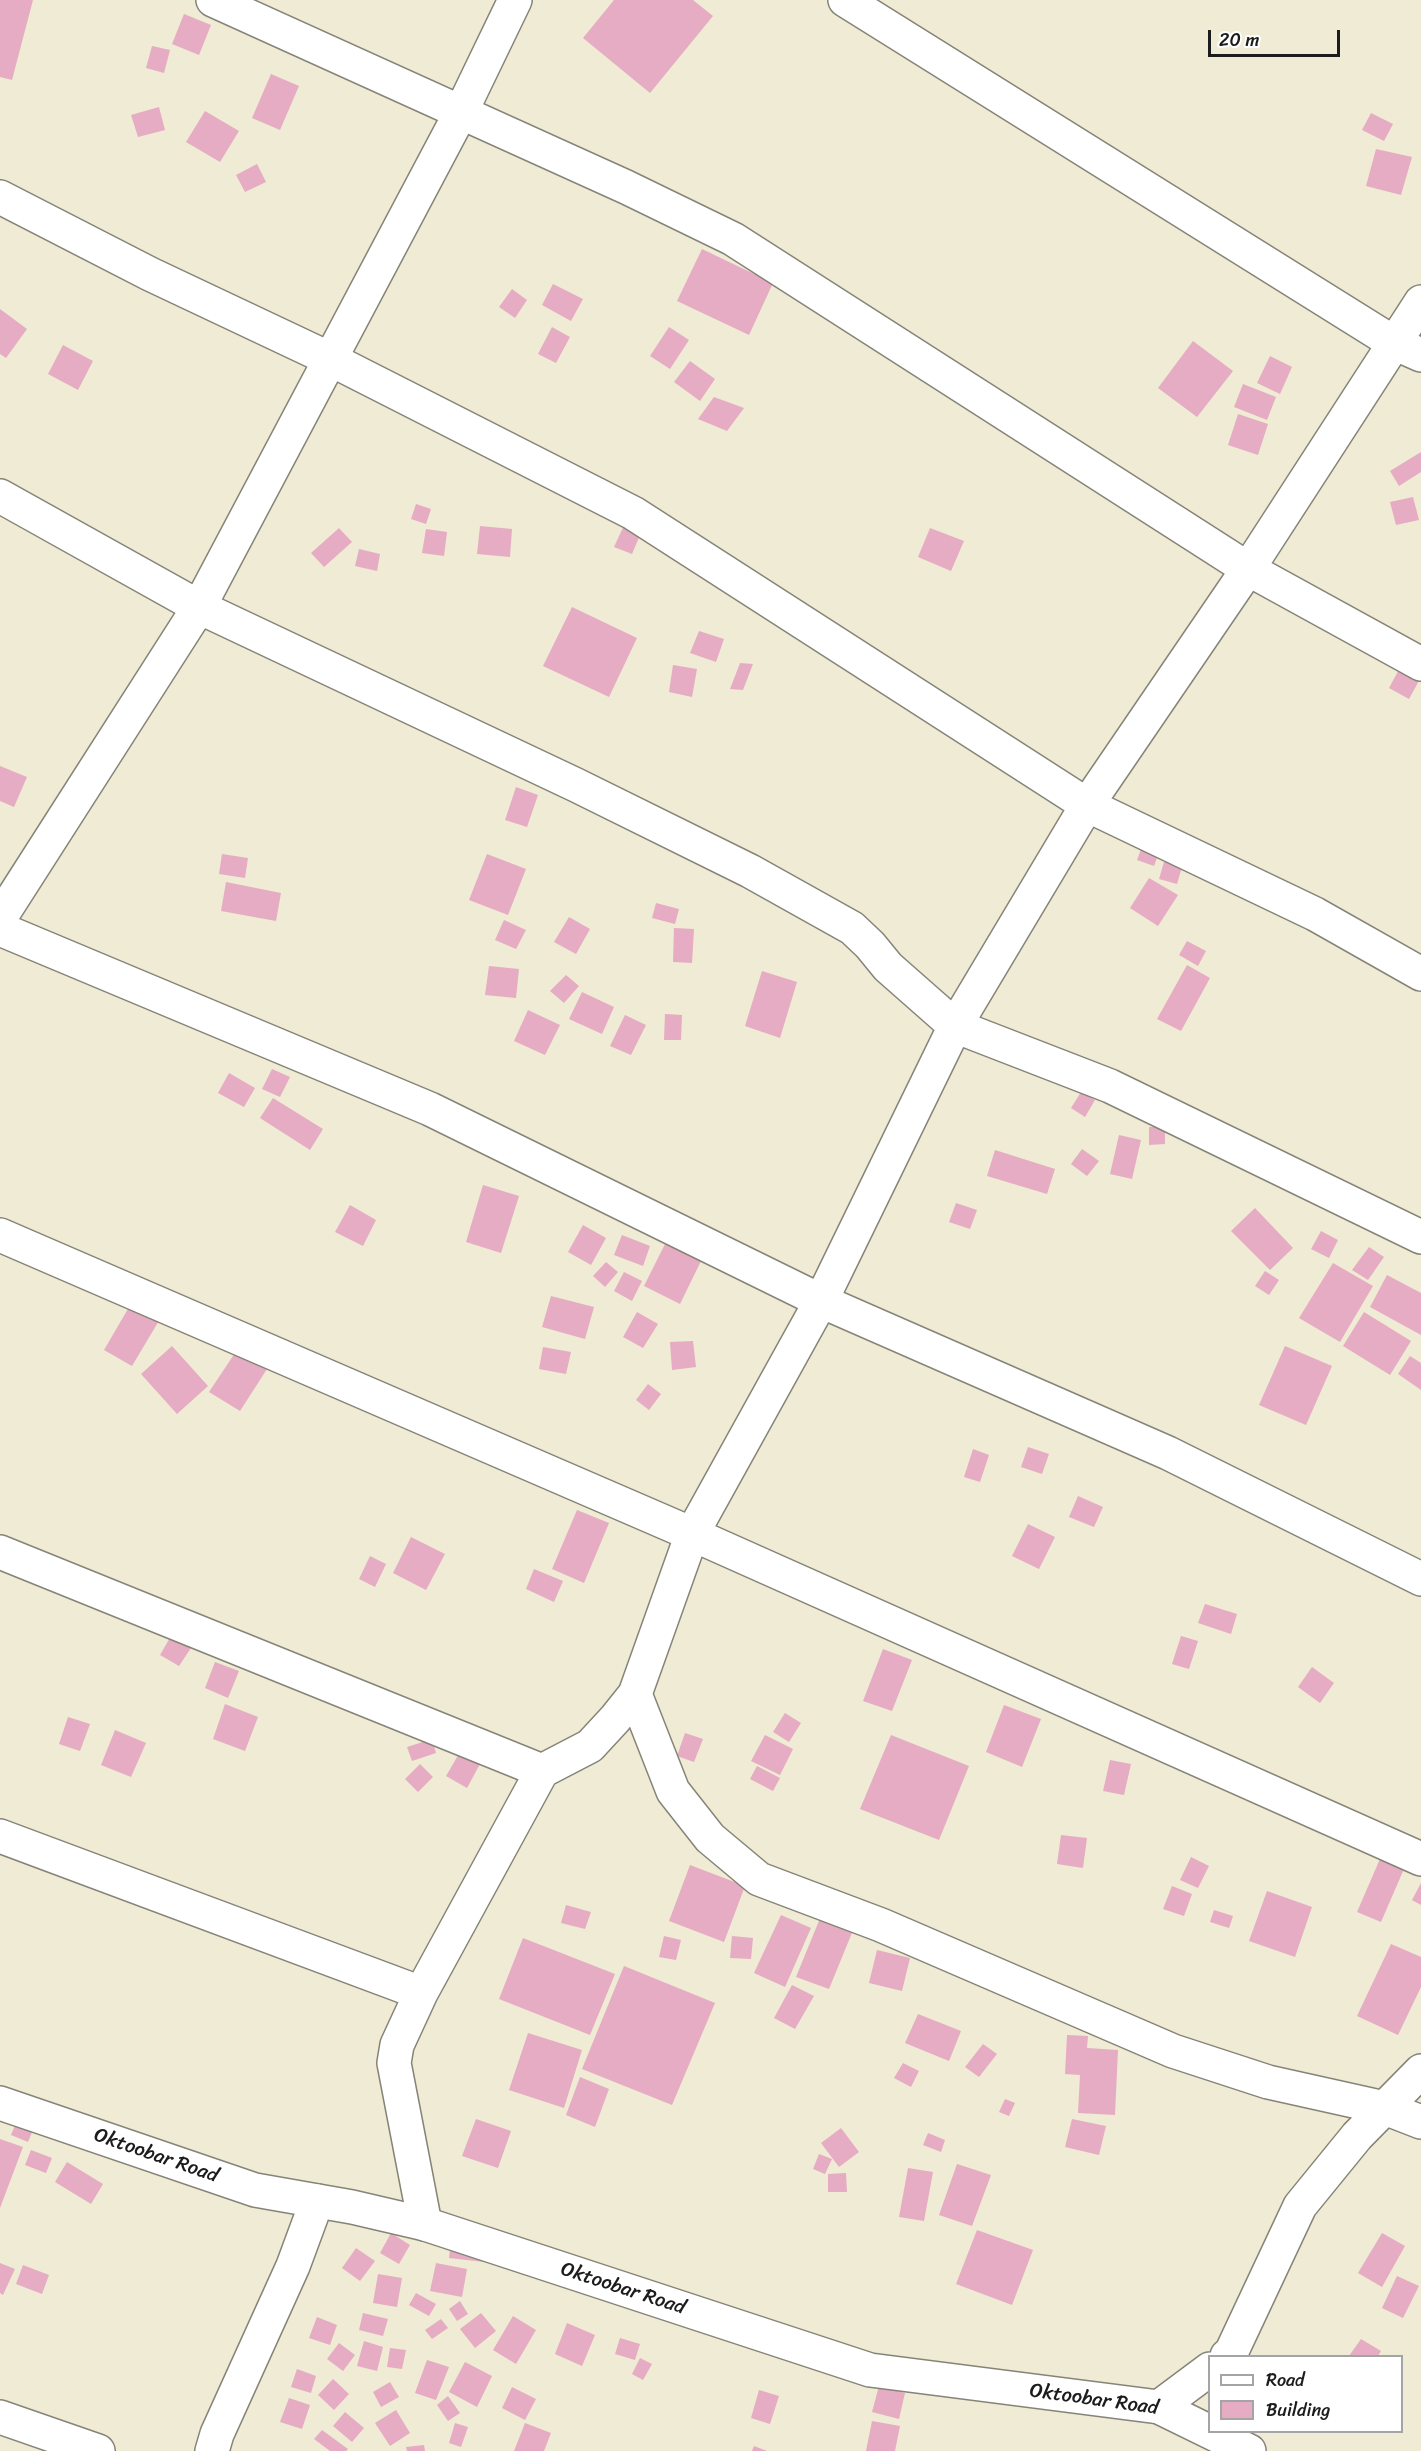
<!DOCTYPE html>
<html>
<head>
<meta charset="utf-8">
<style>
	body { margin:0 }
	#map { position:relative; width:1421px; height:2451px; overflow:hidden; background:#efebd4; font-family:Sriracha,sans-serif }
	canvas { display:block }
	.legend { position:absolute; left:1208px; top:2355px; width:195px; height:78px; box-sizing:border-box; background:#fff; border:2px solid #a4a4a4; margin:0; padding:8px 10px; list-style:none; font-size:18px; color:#1c1c1c }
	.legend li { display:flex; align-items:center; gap:12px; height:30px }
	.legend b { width:30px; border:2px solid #a4a4a4 }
	.scale { position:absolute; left:1208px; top:30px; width:132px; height:27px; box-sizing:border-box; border:3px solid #1c1c1c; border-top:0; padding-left:8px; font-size:18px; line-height:21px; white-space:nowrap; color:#1c1c1c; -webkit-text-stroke:4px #fff; paint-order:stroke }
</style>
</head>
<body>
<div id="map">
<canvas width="1421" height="2451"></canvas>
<ul class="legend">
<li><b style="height:8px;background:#fff"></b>Road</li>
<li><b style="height:16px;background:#e5acc3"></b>Building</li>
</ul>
<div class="scale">20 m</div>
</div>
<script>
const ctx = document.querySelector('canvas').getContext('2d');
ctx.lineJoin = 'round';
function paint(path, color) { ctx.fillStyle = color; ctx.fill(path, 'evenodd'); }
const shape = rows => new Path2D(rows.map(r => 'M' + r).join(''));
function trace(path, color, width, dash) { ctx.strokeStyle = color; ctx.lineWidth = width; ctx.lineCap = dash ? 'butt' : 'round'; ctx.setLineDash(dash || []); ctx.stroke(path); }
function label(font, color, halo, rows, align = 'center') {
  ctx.font = font + ' Sriracha,sans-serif'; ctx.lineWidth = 4.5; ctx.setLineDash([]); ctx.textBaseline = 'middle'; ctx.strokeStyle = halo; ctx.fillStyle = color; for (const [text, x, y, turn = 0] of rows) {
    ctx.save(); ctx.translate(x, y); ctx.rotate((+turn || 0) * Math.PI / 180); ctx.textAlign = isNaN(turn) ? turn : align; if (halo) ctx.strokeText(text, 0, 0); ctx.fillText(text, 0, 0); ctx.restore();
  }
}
const building = shape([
	[0,0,33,0,12,80,0,77],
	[614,0,693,0,713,16,650,93,583,38],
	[184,14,211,25,199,55,172,44],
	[152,46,170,50,164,73,146,68],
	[271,74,299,86,280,130,252,118],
	[159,107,165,130,138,137,131,115],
	[205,111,239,131,220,162,186,142],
	[1371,113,1393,124,1384,141,1362,130],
	[1376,149,1412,157,1401,195,1366,186],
	[257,164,266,182,245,192,236,175],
	[702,249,773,283,749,335,677,301],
	[553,284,583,299,571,321,542,305],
	[512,289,527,300,515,318,499,307],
	[0,309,27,329,6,358,0,354],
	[552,327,570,337,556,363,538,354],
	[669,327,689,340,670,369,650,356],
	[1193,341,1233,371,1197,417,1158,388],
	[63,345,93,361,78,390,48,374],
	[1270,356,1292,367,1280,394,1257,383],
	[690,361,715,379,700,401,674,382],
	[1243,384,1276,397,1267,420,1234,407],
	[714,397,744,408,727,431,698,419],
	[1238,414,1268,424,1258,455,1228,445],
	[1421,452,1421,472,1399,486,1390,471],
	[1413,497,1419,520,1396,525,1390,502],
	[416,504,431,509,426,524,411,519],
	[626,521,643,528,632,554,614,547],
	[480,526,512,529,510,557,477,554],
	[339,528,352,542,324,567,311,553],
	[930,528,964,541,951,571,918,557],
	[426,529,447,532,444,556,422,553],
	[359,549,380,554,377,571,355,566],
	[572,607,637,638,609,697,543,666],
	[699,631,724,639,716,662,690,653],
	[1404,660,1421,677,1409,699,1389,688],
	[740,663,753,664,743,690,730,689],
	[673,665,697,669,692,697,669,692],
	[0,766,27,777,14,807,0,801],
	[516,787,538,795,527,827,505,820],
	[1144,841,1161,847,1154,866,1137,860],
	[222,854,248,858,245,878,219,874],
	[487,854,526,869,508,915,469,900],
	[1166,855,1184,860,1177,884,1159,879],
	[1149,878,1178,895,1158,926,1130,908],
	[226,882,281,893,276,921,221,911],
	[656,903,679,909,675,924,652,918],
	[569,917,590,929,576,954,554,942],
	[504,920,526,930,516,949,495,940],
	[674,928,694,929,692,963,673,962],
	[1187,941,1206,951,1198,966,1179,955],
	[1187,965,1210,978,1181,1031,1157,1019],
	[489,966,519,969,516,998,485,995],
	[762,971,797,982,780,1038,745,1026],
	[566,975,579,986,564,1003,550,991],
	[582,992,614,1007,602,1034,569,1019],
	[528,1010,560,1025,545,1055,514,1041],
	[665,1014,682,1015,681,1040,664,1040],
	[625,1015,646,1025,631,1055,610,1046],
	[272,1069,290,1077,280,1097,262,1089],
	[229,1073,255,1088,244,1107,218,1093],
	[1081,1092,1095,1100,1085,1117,1071,1108],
	[273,1098,323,1129,310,1150,260,1118],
	[1165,1126,1165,1144,1149,1145,1149,1127],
	[1119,1135,1141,1140,1132,1179,1110,1174],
	[1082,1149,1099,1161,1087,1176,1071,1164],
	[995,1150,1055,1169,1047,1194,987,1176],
	[483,1185,519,1196,501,1253,466,1242],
	[956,1203,977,1210,970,1229,949,1222],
	[350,1205,376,1220,363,1246,335,1232],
	[1255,1208,1293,1248,1270,1270,1231,1231],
	[583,1225,606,1238,591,1265,568,1252],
	[1321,1231,1338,1240,1329,1258,1311,1249],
	[622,1235,650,1246,643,1266,614,1255],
	[666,1242,702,1259,680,1304,644,1286],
	[1369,1247,1384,1257,1368,1280,1352,1270],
	[606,1262,618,1272,605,1287,593,1276],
	[1333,1263,1373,1286,1340,1342,1299,1318],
	[1265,1271,1279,1280,1269,1295,1255,1286],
	[624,1272,642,1281,632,1301,614,1291],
	[1387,1275,1421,1293,1421,1335,1370,1307],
	[551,1296,594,1307,585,1339,542,1327],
	[132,1302,160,1319,132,1366,104,1350],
	[637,1312,658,1324,643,1348,623,1337],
	[1364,1312,1411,1341,1390,1375,1343,1346],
	[693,1341,696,1367,672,1370,670,1342],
	[172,1346,208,1386,177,1414,141,1374],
	[1285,1346,1332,1366,1306,1425,1259,1405],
	[543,1347,571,1352,566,1374,539,1369],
	[237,1350,267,1369,240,1411,209,1392],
	[1410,1356,1421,1363,1421,1390,1398,1374],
	[648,1384,661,1394,649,1410,636,1400],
	[1028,1447,1049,1454,1042,1474,1021,1467],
	[973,1449,989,1455,980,1482,964,1477],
	[1078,1496,1103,1507,1094,1527,1069,1517],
	[577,1510,609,1523,584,1583,552,1569],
	[1028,1524,1055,1537,1039,1569,1012,1556],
	[411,1537,445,1554,426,1590,393,1573],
	[370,1556,386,1564,375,1587,359,1579],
	[534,1569,563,1581,554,1602,526,1589],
	[1205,1604,1237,1614,1231,1634,1198,1623],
	[171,1636,191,1648,179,1666,160,1655],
	[1181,1636,1198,1641,1189,1669,1172,1664],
	[883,1649,912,1660,892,1711,863,1701],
	[215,1662,239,1671,228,1698,205,1688],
	[1312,1667,1334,1683,1320,1703,1298,1687],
	[225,1704,258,1717,245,1751,213,1739],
	[1004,1705,1041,1719,1022,1767,986,1752],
	[785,1713,801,1723,789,1742,773,1732],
	[68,1717,90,1724,80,1751,59,1744],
	[115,1730,146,1743,131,1777,101,1765],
	[685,1733,703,1739,694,1762,677,1756],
	[765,1735,793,1749,780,1775,751,1761],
	[891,1735,969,1766,939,1840,860,1809],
	[432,1739,436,1753,412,1761,407,1747],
	[460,1752,480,1764,467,1788,446,1776],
	[1110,1760,1131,1764,1124,1795,1103,1791],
	[420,1764,433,1777,418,1792,405,1779],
	[757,1766,780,1778,773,1791,750,1779],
	[1061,1835,1087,1838,1083,1868,1057,1864],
	[1383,1852,1407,1862,1381,1922,1357,1912],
	[1191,1857,1209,1866,1198,1888,1180,1880],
	[690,1865,745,1886,724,1942,669,1921],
	[1421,1883,1421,1905,1412,1900],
	[1172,1886,1192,1894,1184,1916,1163,1909],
	[1267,1891,1312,1907,1295,1957,1249,1941],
	[566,1905,591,1912,585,1929,561,1923],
	[1214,1910,1233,1916,1229,1928,1210,1922],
	[823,1911,856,1923,829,1989,796,1977],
	[781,1915,811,1928,785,1987,754,1973],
	[664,1936,681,1940,676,1960,659,1957],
	[732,1936,753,1938,751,1959,730,1958],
	[523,1938,615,1974,590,2035,499,1999],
	[1391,1944,1421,1957,1421,1987,1398,2035,1357,2016],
	[877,1950,910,1958,902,1991,869,1983],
	[624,1966,715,2003,672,2105,582,2069],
	[792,1985,814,1996,795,2029,774,2018],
	[918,2014,961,2031,949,2061,905,2043],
	[528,2033,582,2050,564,2108,509,2090],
	[1067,2035,1088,2036,1087,2048,1118,2050,1115,2115,1078,2113,1080,2075,1065,2074],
	[983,2044,997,2054,979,2077,965,2067],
	[903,2063,919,2071,911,2087,894,2078],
	[580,2077,609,2089,595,2127,566,2115],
	[1005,2099,1015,2103,1009,2116,999,2112],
	[476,2119,511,2131,498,2168,462,2156],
	[1072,2119,1106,2126,1099,2155,1065,2147],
	[16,2123,33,2130,28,2142,11,2135],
	[841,2128,859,2152,839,2167,821,2143],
	[928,2133,945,2140,941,2152,923,2145],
	[0,2139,23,2147,0,2208],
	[31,2150,52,2158,46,2173,25,2165],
	[819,2154,832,2159,825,2174,813,2169],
	[67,2162,103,2184,91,2204,55,2182],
	[957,2164,991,2175,972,2226,939,2215],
	[908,2168,933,2172,924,2221,899,2217],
	[846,2173,847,2192,828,2192,828,2174],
	[977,2230,1033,2250,1012,2305,956,2284],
	[391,2233,410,2245,399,2264,380,2253],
	[452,2233,493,2263,449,2258],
	[1382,2233,1405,2246,1382,2287,1358,2273],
	[356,2248,375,2261,360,2281,342,2268],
	[0,2263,15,2269,3,2295,0,2293],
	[436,2263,467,2269,462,2297,430,2291],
	[23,2265,49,2275,42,2294,16,2284],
	[378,2274,402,2278,397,2307,373,2303],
	[1397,2276,1419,2286,1403,2318,1382,2308],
	[416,2293,436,2304,429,2316,409,2305],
	[460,2301,468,2314,457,2321,449,2309],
	[363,2313,388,2319,383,2336,359,2330],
	[481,2313,496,2331,475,2348,460,2329],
	[513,2316,536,2330,516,2364,493,2350],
	[317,2317,337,2325,330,2345,309,2338],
	[441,2319,448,2328,432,2339,425,2330],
	[567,2323,595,2335,582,2366,555,2354],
	[620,2338,640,2344,635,2360,615,2354],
	[1361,2339,1381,2351,1378,2356,1349,2356],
	[364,2341,383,2347,377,2371,357,2366],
	[339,2343,355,2355,343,2371,327,2359],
	[390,2348,406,2350,402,2369,387,2367],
	[640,2358,652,2364,643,2380,632,2374],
	[427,2360,449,2367,436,2400,415,2393],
	[465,2362,492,2376,477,2407,449,2392],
	[297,2369,316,2376,311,2393,291,2387],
	[333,2379,349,2394,334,2410,318,2395],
	[390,2382,399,2397,381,2407,373,2392],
	[879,2386,905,2393,899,2419,872,2412],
	[512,2387,536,2399,525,2420,502,2408],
	[759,2390,779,2396,770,2424,751,2418],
	[448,2396,460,2413,448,2421,437,2405],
	[289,2398,310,2405,302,2429,280,2422],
	[396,2410,410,2433,390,2446,375,2423],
	[345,2412,364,2428,352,2442,333,2426],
	[872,2421,900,2426,895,2451,866,2451],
	[455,2423,468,2427,461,2447,449,2443],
	[525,2423,551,2433,544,2451,514,2451],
	[322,2430,348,2449,346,2451,330,2451,314,2439],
	[424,2445,425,2451,407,2451,406,2447],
	[754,2446,767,2451,752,2451]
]);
const minor = shape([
	[213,0,626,187,733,239,1248,569,1421,664],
	[845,0,1394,343,1421,355],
	[0,197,150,274,330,359,633,513,1087,805,1315,914,1421,974],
	[0,496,199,607,576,785,750,871,852,928,870,945,888,967,955,1026,1110,1086,1421,1237],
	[0,918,199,607,460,114,515,0],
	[0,929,430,1109,821,1301,1168,1453,1421,1579],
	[0,1235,692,1534,1421,1859],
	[0,1552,542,1771],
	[635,1694,673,1791,710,1838,759,1879,881,1925,1173,2051,1268,2082,1385,2108,1421,2122],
	[0,1836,421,1993],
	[425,2224,394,2063,397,2045,421,1993,542,1771,590,1746,615,1719,635,1694,692,1534,821,1301,955,1026,1087,805,1248,569,1421,302],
	[1227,2356,1231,2353,1300,2206,1357,2136,1421,2071],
	[1159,2407,1210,2369],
	[0,2417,98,2451],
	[212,2451,217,2434,293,2266,317,2201]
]);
const tertiary = shape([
	[0,2103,255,2190,352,2207,425,2224,870,2370,1159,2407,1249,2451]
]);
const streetNames = [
	["Oktoobar Road",156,2156,19],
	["Oktoobar Road",623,2289,18],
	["Oktoobar Road",1094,2400,8]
];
paint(building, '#e5acc3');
trace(minor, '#868478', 36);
trace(tertiary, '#868478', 36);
trace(minor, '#fff', 33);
trace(tertiary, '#fff', 33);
label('20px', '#1c1c1c', '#fff', streetNames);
</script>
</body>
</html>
